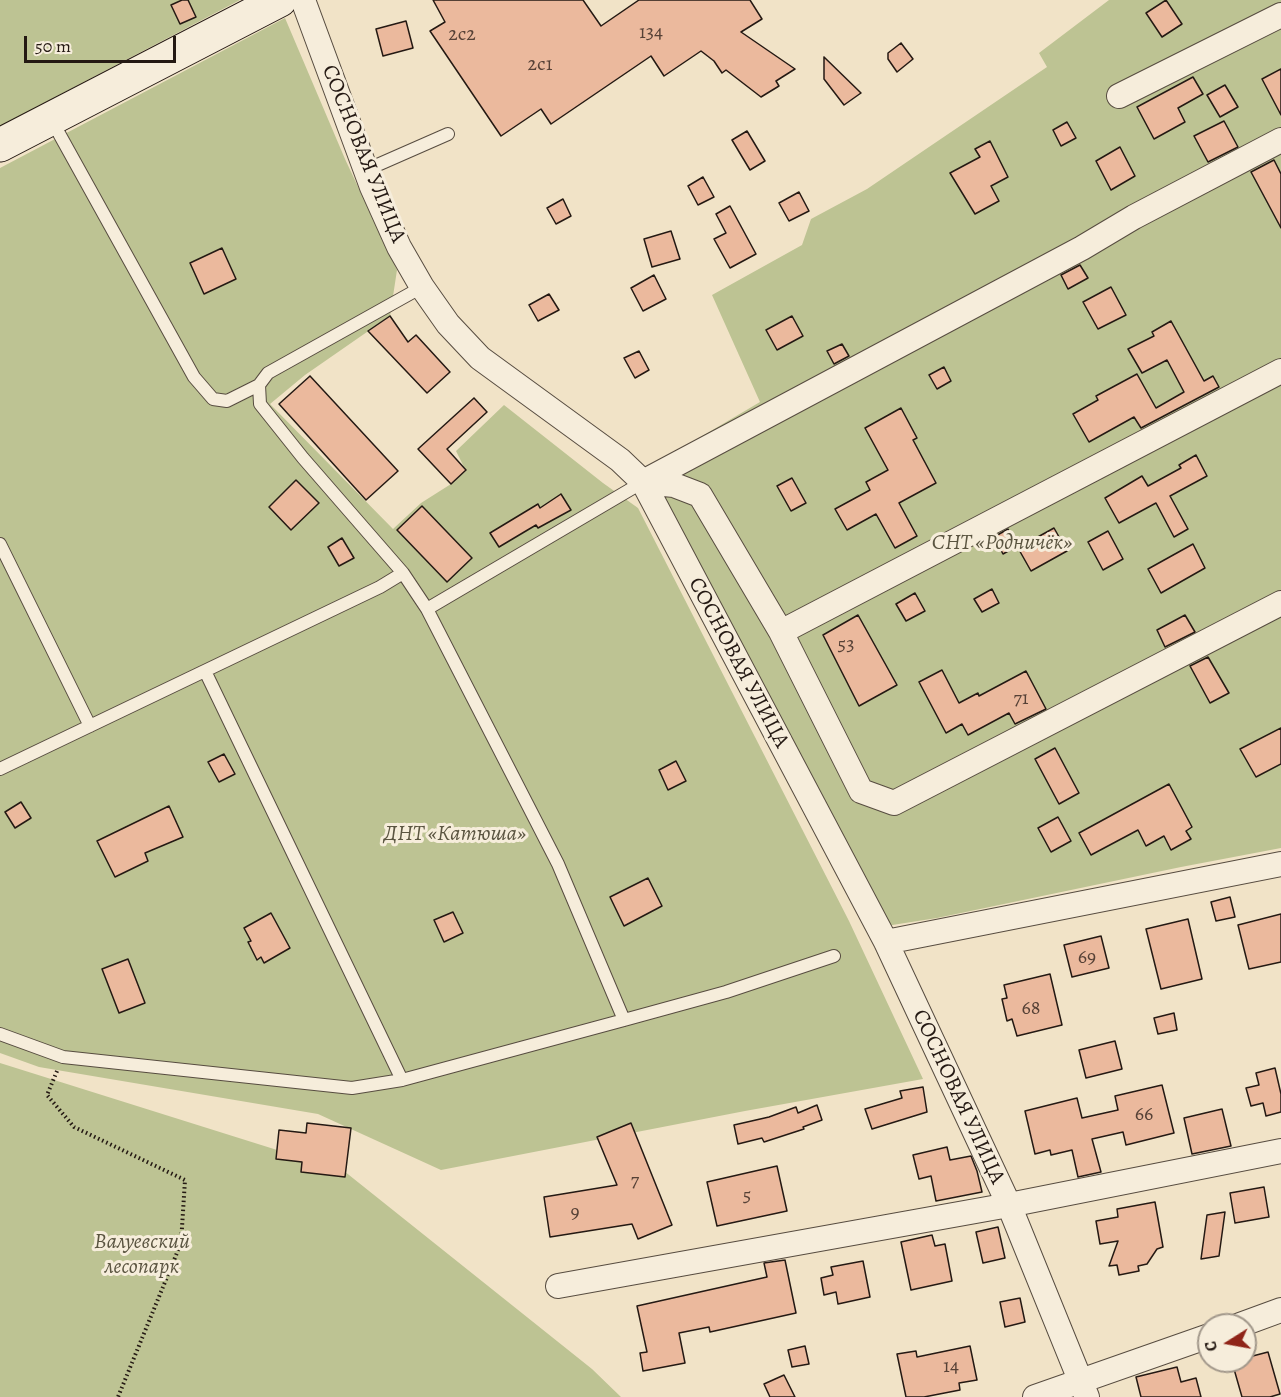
<!DOCTYPE html>
<html>
<head>
<meta charset="utf-8">
<style>
	body { margin:0 }
	#map { position:relative; width:1281px; height:1397px; overflow:hidden; background:#f1e3c7; font-family:Alegreya,serif }
	canvas { display:block }
	.north { position:absolute; left:1197px; top:1313px; width:60px; height:60px; box-sizing:border-box; background:#f6eddb; border:2px solid #a2988b; border-radius:50%; rotate:259deg; font-size:16px; font-weight:700; line-height:24px; text-align:center; color:#241913 }
	.north::after { content:''; display:block; margin:auto; width:21px; height:27px; background:#8f2418; clip-path:polygon(50% 0,100% 100%,50% 72%,0 100%) }
	.scale { position:absolute; left:24px; top:36px; width:152px; height:27px; box-sizing:border-box; border:3px solid #241913; border-top:0; padding-left:8px; font-size:18px; line-height:21px; white-space:nowrap; color:#241913; -webkit-text-stroke:4px #f6eddb; paint-order:stroke }
</style>
</head>
<body>
<div id="map">
<canvas width="1281" height="1397"></canvas>
<div class="north">С</div>
<div class="scale">50 m</div>
</div>
<script>
const ctx = document.querySelector('canvas').getContext('2d');
ctx.lineJoin = 'round';
function paint(path, color) { ctx.fillStyle = color; ctx.fill(path, 'evenodd'); }
const shape = rows => new Path2D(rows.map(r => 'M' + r).join(''));
function trace(path, color, width, dash) { ctx.strokeStyle = color; ctx.lineWidth = width; ctx.lineCap = dash ? 'butt' : 'round'; ctx.setLineDash(dash || []); ctx.stroke(path); }
function label(font, color, halo, rows, align = 'center') {
  ctx.font = font + ' Alegreya,serif'; ctx.lineWidth = 6; ctx.setLineDash([]); ctx.textBaseline = 'middle'; ctx.strokeStyle = halo; ctx.fillStyle = color; for (const [text, x, y, turn = 0] of rows) {
    ctx.save(); ctx.translate(x, y); ctx.rotate((+turn || 0) * Math.PI / 180); ctx.textAlign = isNaN(turn) ? turn : align; if (halo) ctx.strokeText(text, 0, 0); ctx.fillText(text, 0, 0); ctx.restore();
  }
}
const green = shape([
	[0,0,240,0,0,126],
	[1109,0,1281,0,1281,848,1181,867,937,918,886,926,648,468,760,402,712,295,802,245,811,219,867,189,1047,67,1039,53],
	[285,18,345,159,397,270,390,316,305,375,270,404,393,529,421,503,451,484,466,471,456,451,504,405,603,483,638,508,849,921,923,1079,745,1111,441,1170,318,1114,39,1067,0,1053,0,168],
	[0,1063,344,1171,592,1369,621,1397,0,1397]
]);
const building = shape([
	[182,0,188,0,196,17,180,24,171,5,182,0],
	[433,0,583,0,601,26,639,0,750,0,762,19,741,32,795,69,776,81,779,86,761,97,726,70,722,73,714,61,701,51,664,76,651,56,551,124,541,109,501,136,430,31,445,22,433,0],
	[1166,0,1182,24,1162,37,1146,13,1166,0],
	[406,21,413,48,383,56,376,29,406,21],
	[901,43,913,59,897,72,888,59,888,53,901,43],
	[824,57,861,93,844,105,824,79,824,57],
	[1281,69,1281,115,1262,79,1281,69],
	[1193,77,1203,94,1178,108,1185,122,1154,139,1137,107,1193,77],
	[1225,85,1238,107,1220,117,1207,95,1225,85],
	[1224,121,1238,147,1208,162,1194,136,1224,121],
	[1067,122,1076,138,1061,146,1053,130,1067,122],
	[747,131,765,161,750,170,732,140,747,131],
	[990,141,1008,177,991,186,999,201,975,214,950,173,980,157,975,149,990,141],
	[1120,147,1135,176,1111,190,1096,161,1120,147],
	[1274,160,1281,174,1281,228,1251,172,1274,160],
	[703,177,714,197,698,205,688,186,703,177],
	[799,192,809,211,789,221,779,203,799,192],
	[563,199,571,216,556,224,547,208,563,199],
	[730,206,756,254,730,268,714,239,726,233,716,214,730,206],
	[671,231,680,259,652,267,644,239,671,231],
	[222,248,236,279,204,294,190,263,222,248],
	[1080,265,1088,278,1068,289,1061,275,1080,265],
	[654,275,666,299,643,311,631,288,654,275],
	[1111,287,1126,315,1098,329,1083,302,1111,287],
	[549,294,559,310,538,321,529,305,549,294],
	[390,316,408,342,416,335,450,372,427,393,368,331,390,316],
	[792,316,803,336,777,350,766,330,792,316],
	[1171,321,1204,381,1213,376,1219,387,1141,428,1134,417,1089,442,1073,414,1098,400,1096,396,1137,374,1156,408,1184,392,1167,360,1142,373,1128,349,1154,336,1152,332,1171,321],
	[842,344,849,356,834,364,827,351,842,344],
	[639,351,649,370,635,378,624,358,639,351],
	[944,367,951,381,937,389,929,375,944,367],
	[310,376,398,471,366,500,279,404,310,376],
	[474,398,487,412,447,449,466,470,451,484,418,449,474,398],
	[901,408,917,438,913,440,936,483,899,503,917,536,895,548,876,514,847,530,835,509,870,490,866,482,888,470,865,428,901,408],
	[1196,455,1207,476,1170,496,1188,529,1174,537,1156,503,1119,523,1105,498,1142,476,1148,486,1181,468,1179,465,1196,455],
	[792,478,806,503,791,511,777,486,792,478],
	[296,480,319,503,291,530,269,507,296,480],
	[561,494,571,510,538,528,536,525,499,547,490,533,538,504,540,508,561,494],
	[422,506,472,558,447,582,397,530,422,506],
	[1054,528,1067,551,1031,571,1018,548,1054,528],
	[1008,529,1017,546,1003,554,994,537,1008,529],
	[1108,531,1123,559,1103,570,1088,542,1108,531],
	[342,538,354,558,339,566,328,547,342,538],
	[1193,544,1205,568,1161,593,1148,569,1193,544],
	[992,589,999,603,982,612,974,599,992,589],
	[915,593,925,611,906,621,896,604,915,593],
	[858,615,897,685,859,706,823,635,858,615],
	[1185,615,1195,632,1165,647,1157,630,1185,615],
	[1208,657,1229,693,1210,703,1190,666,1208,657],
	[942,670,959,703,978,693,979,696,1026,671,1046,709,1015,724,1009,713,968,735,962,724,946,733,919,682,942,670],
	[1281,728,1281,764,1256,777,1240,749,1281,728],
	[1055,748,1079,793,1059,804,1035,759,1055,748],
	[224,754,235,774,219,782,208,762,224,754],
	[676,761,686,781,668,790,659,770,676,761],
	[1169,784,1192,827,1186,831,1191,839,1171,850,1164,836,1146,846,1138,830,1091,855,1079,833,1169,784],
	[21,802,31,818,15,828,5,812,21,802],
	[169,806,183,837,145,853,148,861,115,877,97,841,169,806],
	[1058,817,1071,841,1051,852,1038,828,1058,817],
	[648,878,662,906,624,926,610,897,648,878],
	[1230,897,1235,917,1216,921,1211,902,1230,897],
	[453,912,463,933,444,942,434,920,453,912],
	[271,913,290,948,264,963,261,957,257,960,248,942,251,941,244,928,271,913],
	[1281,914,1281,962,1249,969,1238,925,1281,914],
	[1188,919,1202,979,1161,989,1146,929,1188,919],
	[1101,936,1109,968,1072,977,1064,945,1101,936],
	[128,959,145,1003,119,1013,102,969,128,959],
	[1050,974,1062,1025,1017,1036,1012,1019,1007,1021,1002,999,1007,998,1004,985,1050,974],
	[1174,1013,1177,1030,1158,1034,1154,1018,1174,1013],
	[1115,1041,1122,1069,1086,1078,1079,1050,1115,1041],
	[1275,1068,1281,1094,1281,1112,1266,1116,1263,1103,1251,1106,1246,1088,1259,1085,1256,1073,1275,1068],
	[1162,1085,1174,1133,1126,1145,1123,1132,1092,1139,1101,1172,1078,1177,1072,1150,1051,1155,1050,1150,1035,1154,1025,1111,1077,1098,1082,1118,1118,1110,1115,1096,1162,1085],
	[923,1087,927,1112,872,1129,865,1109,902,1098,900,1091,923,1087],
	[817,1105,822,1120,803,1127,804,1129,764,1142,762,1138,738,1144,734,1125,769,1117,796,1107,798,1113,817,1105],
	[1222,1109,1231,1146,1192,1154,1184,1118,1222,1109],
	[307,1123,351,1128,345,1177,301,1172,302,1162,276,1159,279,1130,306,1133,307,1123],
	[631,1123,672,1225,638,1239,632,1224,550,1237,544,1197,617,1185,597,1137,631,1123],
	[947,1147,950,1160,971,1156,977,1171,982,1192,936,1201,931,1176,919,1179,913,1155,947,1147],
	[777,1166,787,1211,717,1226,707,1182,777,1166],
	[1264,1187,1269,1217,1235,1223,1230,1193,1264,1187],
	[1155,1202,1163,1247,1157,1249,1147,1264,1138,1266,1139,1271,1119,1275,1117,1265,1109,1266,1118,1241,1100,1244,1096,1221,1118,1217,1117,1209,1155,1202],
	[1225,1212,1219,1256,1201,1259,1207,1215,1225,1212],
	[998,1227,1005,1258,983,1263,976,1232,998,1227],
	[932,1235,935,1246,945,1244,952,1281,911,1290,901,1242,932,1235],
	[785,1260,796,1313,710,1332,709,1327,679,1333,685,1363,643,1371,640,1353,647,1352,637,1306,767,1277,764,1263,785,1260],
	[863,1261,870,1297,838,1304,836,1292,824,1295,821,1278,833,1275,831,1267,863,1261],
	[1020,1298,1025,1322,1005,1327,1000,1302,1020,1298],
	[805,1346,809,1364,792,1367,788,1350,805,1346],
	[970,1346,977,1380,959,1383,960,1390,924,1397,906,1397,897,1354,916,1351,917,1357,970,1346],
	[1268,1352,1280,1394,1270,1397,1242,1397,1232,1362,1245,1361,1245,1358,1268,1352],
	[1177,1367,1181,1382,1196,1378,1201,1397,1141,1397,1136,1377,1177,1367],
	[784,1375,795,1397,770,1397,764,1384,784,1375]
]);
const path = shape([
	[57,1071,47,1095,74,1127,185,1180,181,1243,118,1397]
]);
const lane = shape([
	[51,119,194,377,213,399,227,401,259,385],
	[366,170,448,134],
	[0,544,90,726],
	[403,573,303,458,260,404,259,385,268,373,422,287],
	[427,609,558,864,624,1020],
	[205,671,402,1080],
	[0,769,380,587,403,573,427,609,643,482],
	[0,1034,63,1057,352,1088,402,1080,624,1020,726,992,834,956]
]);
const street = shape([
	[303,0,372,187,399,247,422,287,448,324,480,358,620,460,643,482,886,942,1009,1205,1087,1397],
	[1119,96,1281,15],
	[643,482,674,485,700,495,781,632,861,791,894,803,1281,603],
	[643,482,1082,248,1134,217,1281,140],
	[781,632,1281,371],
	[886,942,1281,864],
	[558,1286,1009,1205,1281,1151],
	[1240,1325,1281,1310],
	[1035,1397,1209,1336]
]);
const secondary = shape([
	[0,145,280,0]
]);
const numberNames = [
	["134",651,33],
	["2с2",462,35],
	["2с1",540,65],
	["53",846,645],
	["71",1021,699],
	["69",1087,958],
	["68",1031,1009],
	["66",1144,1115],
	["7",635,1181],
	["5",747,1196],
	["9",575,1213],
	["14",951,1367]
];
const streetNames = [
	["СОСНОВАЯ УЛИЦА",363,154,68],
	["СОСНОВАЯ УЛИЦА",738,663,62],
	["СОСНОВАЯ УЛИЦА",958,1097,65]
];
const parkNames = [
	["СНТ «Родничёк»",1002,544],
	["ДНТ «Катюша»",455,835],
	["Валуевский",142,1243],
	["лесопарк",142,1268]
];
paint(green, '#bdc393');
paint(building, '#ebb99d');
trace(building, '#241913', 1.5);
trace(lane, '#574c40', 14);
trace(street, '#574c40', 26);
trace(secondary, '#241913', 35);
trace(path, '#241913', 4, [1.5, 3]);
trace(lane, '#f6eddb', 12);
trace(street, '#f6eddb', 24);
trace(secondary, '#f6eddb', 33);
label('20px', '#564136', null, numberNames);
label('22px', '#241913', '#f6eddb', streetNames);
label('italic 22px', '#5a5440', '#f6eddb', parkNames);
</script>
</body>
</html>
